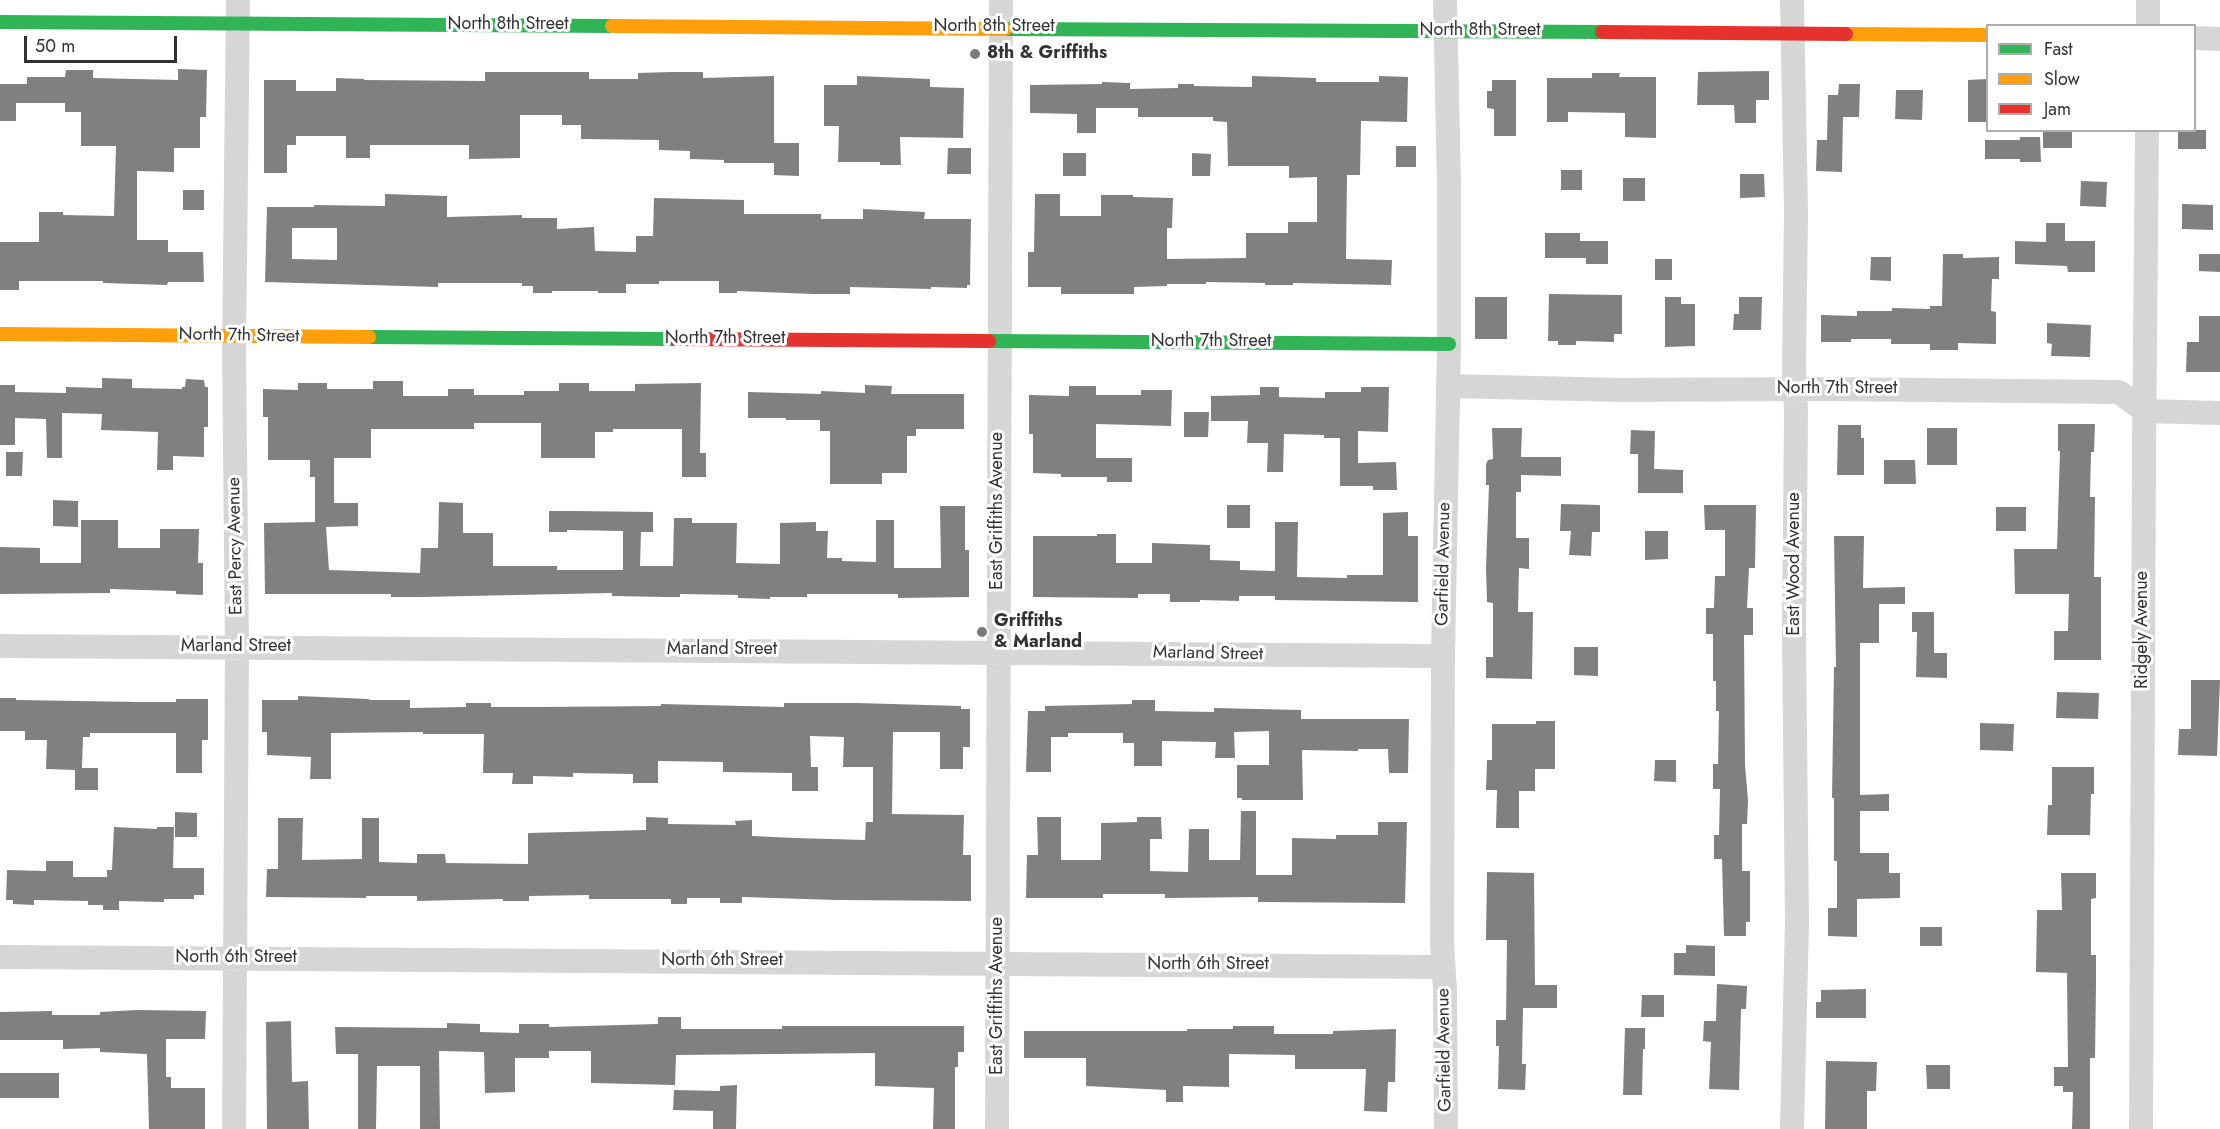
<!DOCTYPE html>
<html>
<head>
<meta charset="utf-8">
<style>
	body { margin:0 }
	#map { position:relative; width:2220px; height:1129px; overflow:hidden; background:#fff; font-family:Jost,sans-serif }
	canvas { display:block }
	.legend { position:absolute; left:1986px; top:24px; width:210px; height:108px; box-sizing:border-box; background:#fff; border:2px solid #adadad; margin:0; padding:8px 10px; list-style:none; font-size:18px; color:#323232 }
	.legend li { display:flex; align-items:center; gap:12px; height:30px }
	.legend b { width:30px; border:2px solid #adadad }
	.scale { position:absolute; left:24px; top:36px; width:153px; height:27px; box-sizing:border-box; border:3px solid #323232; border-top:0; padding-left:8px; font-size:18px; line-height:21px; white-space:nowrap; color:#323232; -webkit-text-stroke:4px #fff; paint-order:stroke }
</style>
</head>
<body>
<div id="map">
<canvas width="2220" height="1129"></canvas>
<ul class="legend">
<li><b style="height:8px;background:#30b455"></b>Fast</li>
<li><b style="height:8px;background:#ff9f0a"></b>Slow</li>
<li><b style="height:8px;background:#e5322d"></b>Jam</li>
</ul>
<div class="scale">50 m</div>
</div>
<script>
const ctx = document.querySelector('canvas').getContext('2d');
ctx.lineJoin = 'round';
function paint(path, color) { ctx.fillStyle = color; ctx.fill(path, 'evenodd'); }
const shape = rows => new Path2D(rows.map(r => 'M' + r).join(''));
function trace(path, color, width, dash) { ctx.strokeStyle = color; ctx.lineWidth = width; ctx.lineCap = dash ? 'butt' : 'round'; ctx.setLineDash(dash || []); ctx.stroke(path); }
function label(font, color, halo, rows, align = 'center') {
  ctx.font = font + ' Jost,sans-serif'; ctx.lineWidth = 6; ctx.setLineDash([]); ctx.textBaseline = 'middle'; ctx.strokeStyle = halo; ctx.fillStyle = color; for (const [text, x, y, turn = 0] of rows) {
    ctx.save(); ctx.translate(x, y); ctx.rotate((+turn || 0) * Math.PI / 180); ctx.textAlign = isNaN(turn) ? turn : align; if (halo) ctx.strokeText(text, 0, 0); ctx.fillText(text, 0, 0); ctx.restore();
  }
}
const building = shape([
	[178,69,207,70,206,117,200,117,200,148,174,148,174,172,137,171,137,240,168,240,168,252,203,252,204,282,168,282,167,285,103,283,103,281,19,281,19,290,0,290,0,242,39,242,39,212,63,212,63,215,114,216,116,146,81,146,81,112,65,112,65,103,16,103,16,121,0,121,0,84,27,84,27,77,65,77,66,70,93,70,93,78,178,80],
	[1769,71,1769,100,1756,100,1756,123,1735,123,1734,105,1697,105,1698,72],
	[485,72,589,72,589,79,638,79,638,73,672,72,703,72,703,78,774,76,774,143,799,143,799,176,774,175,774,163,724,163,724,160,690,159,690,151,659,150,659,140,581,139,581,125,562,125,562,115,520,115,520,158,469,159,469,145,370,145,370,158,346,158,346,136,296,136,296,145,287,145,287,173,264,173,264,80,296,80,296,91,336,91,336,78,364,79,364,80,485,81],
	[1592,73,1620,73,1619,77,1656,77,1656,138,1625,137,1625,113,1568,112,1568,122,1547,122,1547,78,1592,78],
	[857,76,930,79,930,87,964,88,963,138,900,137,901,165,880,165,880,162,838,162,839,126,824,126,824,85,857,85],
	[1252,76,1316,78,1316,82,1379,82,1379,76,1408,77,1407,122,1361,121,1360,175,1347,175,1346,259,1392,260,1391,285,1293,283,1293,285,1265,285,1265,283,1206,282,1206,284,1167,284,1167,286,1134,287,1134,294,1061,294,1061,287,1028,287,1028,252,1034,252,1035,194,1060,194,1060,216,1101,216,1101,195,1133,195,1133,197,1173,198,1172,228,1167,228,1167,259,1246,258,1246,233,1288,233,1288,222,1317,222,1317,177,1289,178,1289,166,1228,166,1227,122,1213,121,1213,117,1138,117,1138,108,1096,108,1096,133,1077,133,1077,114,1030,113,1030,85,1102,84,1102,82,1130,83,1130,89,1178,88,1178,84,1194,84,1194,86,1252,87],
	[1988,79,1988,122,1968,122,1968,80],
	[1492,80,1516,80,1516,136,1494,136,1494,109,1487,108,1487,91,1492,91],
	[1839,84,1860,84,1859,117,1843,117,1842,172,1816,171,1817,140,1827,140,1828,95,1838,95],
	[1896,90,1923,90,1922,120,1895,119],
	[2043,130,2072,130,2072,148,2043,148],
	[2178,130,2206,130,2206,149,2178,149],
	[2020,137,2040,137,2041,162,2020,162,2020,159,1985,159,1985,140,2020,140],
	[1396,146,1416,146,1416,167,1396,167],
	[948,148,971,148,971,174,947,174],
	[1063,153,1086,153,1086,176,1063,176],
	[1192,153,1211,154,1210,176,1192,176],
	[1561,170,1582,170,1582,190,1561,190],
	[1740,174,1764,174,1765,197,1740,198],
	[1623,178,1645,178,1645,201,1623,201],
	[2081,181,2107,182,2106,207,2080,206],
	[183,190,204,190,204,210,183,210],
	[385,194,447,196,447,217,522,215,522,218,557,218,557,229,594,227,595,251,636,252,636,236,653,236,654,198,744,200,744,214,821,214,821,219,863,219,863,209,925,212,924,219,971,219,970,285,967,285,967,288,931,287,931,289,850,287,850,294,813,294,737,291,737,293,719,293,719,281,659,281,659,284,626,284,626,293,598,293,598,291,552,291,552,293,533,293,533,286,522,286,522,283,438,283,438,287,265,282,267,207,314,207,314,205,385,206],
	[292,228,337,228,337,260,292,259],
	[2182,204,2213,205,2213,230,2182,229],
	[2046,223,2065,223,2065,241,2095,241,2095,272,2068,272,2067,266,2015,264,2015,241,2046,242],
	[1545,233,1580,233,1580,241,1608,241,1608,264,1586,264,1586,258,1545,258],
	[1943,254,1963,254,1963,258,1999,257,1999,279,1992,279,1991,311,1996,312,1996,344,1958,343,1958,350,1930,350,1930,344,1891,344,1891,339,1851,339,1851,342,1821,342,1821,315,1857,316,1857,311,1892,311,1892,308,1930,309,1930,306,1942,306],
	[2199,254,2220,254,2220,272,2199,271],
	[1871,257,1891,257,1891,281,1870,280],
	[1655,259,1672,259,1672,280,1655,280],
	[1549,294,1622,295,1622,334,1614,334,1614,342,1576,341,1576,345,1558,345,1558,341,1548,341],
	[1475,297,1507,297,1507,339,1475,339],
	[1665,297,1681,297,1681,304,1695,304,1695,346,1665,347],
	[1739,297,1762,297,1761,330,1733,330,1734,314,1739,314],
	[2199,316,2220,316,2220,372,2186,372,2187,342,2199,342],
	[2047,323,2091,325,2090,357,2051,356,2052,344,2047,343],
	[102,378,132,379,132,388,182,389,182,387,185,387,186,379,204,380,205,387,208,387,208,427,204,427,204,457,173,456,173,470,157,470,158,432,101,430,102,414,62,413,62,458,47,458,46,419,15,418,15,445,0,445,0,385,15,385,15,392,66,393,66,387,102,388],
	[373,381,403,381,403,396,448,396,448,389,474,389,474,395,524,395,524,391,559,391,559,383,589,383,589,391,635,391,635,384,701,383,700,453,706,453,706,477,682,477,682,429,613,429,613,432,595,432,595,458,541,458,541,423,474,423,474,429,371,429,371,458,334,458,334,503,358,503,358,526,326,527,329,570,420,573,421,548,438,548,439,502,463,503,463,533,493,533,493,566,557,566,557,570,623,570,623,531,567,530,567,532,549,532,549,511,575,511,653,512,653,532,641,532,640,566,673,566,674,518,692,518,692,523,737,523,736,563,780,564,780,523,816,522,816,531,828,531,827,558,842,558,842,561,876,562,876,520,894,520,894,568,941,568,940,506,965,506,965,550,969,550,969,597,898,598,898,594,807,594,807,597,770,597,770,599,738,598,738,595,680,594,680,597,665,597,612,596,612,593,421,597,391,597,391,594,265,594,264,523,315,522,315,477,310,477,310,460,268,460,268,417,263,417,263,389,298,390,298,383,327,383,327,389,373,389],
	[865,385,892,386,891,394,964,394,964,429,916,429,916,436,907,436,907,473,882,473,882,484,830,484,830,431,820,431,820,420,786,420,786,418,748,418,748,392,821,394,821,391,865,393],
	[1069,386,1096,386,1096,395,1141,395,1141,390,1172,390,1171,426,1096,424,1096,458,1132,458,1132,482,1107,482,1107,477,1061,477,1061,474,1033,473,1033,434,1029,434,1029,395,1069,396],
	[1260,387,1279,387,1279,397,1325,398,1325,392,1361,392,1361,387,1389,387,1388,432,1358,431,1358,463,1396,462,1397,490,1373,490,1373,486,1340,486,1340,438,1324,438,1324,435,1284,434,1283,472,1267,472,1268,443,1247,443,1248,421,1211,421,1211,396,1260,395],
	[1184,412,1209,412,1208,437,1184,437],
	[2058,424,2095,424,2094,452,2091,452,2090,497,2095,497,2094,577,2101,577,2101,660,2054,660,2054,631,2068,631,2069,594,2015,594,2014,549,2057,549,2060,451,2058,451],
	[1838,425,1861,425,1861,438,1864,438,1864,475,1837,475],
	[1492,428,1522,428,1521,457,1561,457,1561,476,1521,475,1521,492,1516,492,1516,538,1529,538,1529,569,1519,568,1518,612,1533,612,1532,679,1486,678,1486,657,1493,657,1493,603,1487,602,1486,568,1489,485,1486,485,1486,464,1488,460,1493,459],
	[1927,428,1957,428,1957,465,1927,465],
	[1631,430,1655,431,1654,469,1683,470,1683,493,1638,493,1638,454,1630,454],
	[6,452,23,452,22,476,6,476],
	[1884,460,1915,460,1916,484,1884,484],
	[53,500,78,501,78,527,53,526],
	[1561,504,1600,505,1600,532,1592,532,1591,556,1569,555,1571,531,1560,531],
	[1227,505,1250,505,1250,528,1227,528],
	[1704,505,1756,505,1755,568,1749,568,1747,608,1753,608,1753,635,1744,635,1745,765,1748,800,1747,824,1742,824,1742,871,1750,871,1750,922,1746,922,1746,936,1724,936,1722,859,1714,859,1714,835,1719,835,1720,789,1713,789,1713,764,1718,764,1719,711,1716,711,1716,681,1713,681,1713,634,1706,634,1706,608,1714,608,1715,576,1725,576,1725,530,1705,530],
	[1996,507,2026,507,2026,531,1996,531],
	[1408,512,1408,536,1418,536,1418,602,1275,600,1275,596,1239,596,1239,601,1200,600,1200,602,1170,602,1170,594,1138,594,1138,598,1033,597,1033,536,1097,536,1097,534,1116,534,1116,563,1152,563,1152,543,1210,545,1210,560,1240,561,1240,570,1275,571,1275,522,1298,522,1297,577,1347,578,1347,575,1383,575,1383,513],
	[81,520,118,520,118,548,160,548,160,529,199,529,198,563,203,563,203,595,176,594,176,591,110,589,110,593,0,594,0,547,40,548,40,563,81,563],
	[1645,531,1668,531,1668,559,1645,560],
	[1834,536,1864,536,1863,588,1905,587,1905,604,1879,604,1879,643,1860,643,1860,795,1889,794,1889,811,1860,811,1860,853,1889,853,1889,873,1900,873,1900,898,1857,899,1857,937,1828,936,1828,908,1837,908,1837,861,1834,861,1834,798,1832,798,1834,667,1836,667],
	[1912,612,1934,612,1934,653,1947,653,1947,678,1916,677,1917,632,1912,632],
	[1574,647,1598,647,1598,676,1574,675],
	[2191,680,2220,680,2217,756,2178,755,2179,729,2191,729],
	[2057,692,2099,693,2098,719,2056,718],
	[298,696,369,699,369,700,410,700,410,708,466,707,466,703,491,703,491,707,538,707,661,706,661,704,784,707,784,703,857,703,961,706,961,709,970,709,970,747,963,747,963,769,940,769,940,732,893,732,892,814,964,815,963,855,971,855,971,901,837,900,742,897,742,903,720,903,720,898,687,898,687,904,671,904,671,899,589,899,589,895,529,896,529,901,503,901,503,899,417,901,417,896,366,896,366,898,266,897,267,869,278,869,278,818,303,818,302,860,362,859,362,818,379,818,379,862,417,863,417,854,445,854,446,863,528,864,528,833,646,830,646,817,668,818,668,824,736,825,735,821,752,820,752,836,795,838,865,840,866,822,873,822,873,767,843,767,844,737,810,736,811,767,818,767,818,791,792,791,792,773,723,772,723,762,658,761,658,783,633,783,633,774,573,773,573,777,533,776,533,784,512,784,513,773,483,773,484,734,423,734,423,732,331,733,331,779,310,779,311,757,267,755,267,732,262,732,262,700,298,700],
	[0,698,16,698,16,700,139,702,176,702,176,699,208,699,208,740,202,740,202,773,176,773,176,733,90,733,90,737,83,737,82,768,98,768,98,790,75,790,75,770,46,769,47,740,25,740,25,731,0,731],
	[1132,700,1155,700,1155,711,1214,712,1214,708,1301,710,1301,719,1409,719,1408,773,1389,773,1388,749,1358,749,1358,751,1302,750,1303,800,1242,800,1242,798,1237,798,1237,765,1269,765,1269,731,1234,732,1235,758,1215,758,1216,742,1162,741,1162,766,1134,766,1134,743,1123,743,1123,733,1068,733,1068,737,1051,737,1051,772,1026,772,1028,711,1045,711,1045,706,1132,704],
	[1536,721,1555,721,1555,769,1535,769,1535,791,1519,791,1519,828,1496,828,1497,790,1486,790,1487,760,1492,760,1492,724,1536,724],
	[1980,723,2014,724,2013,751,1980,750],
	[1655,760,1676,760,1676,782,1654,781],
	[2052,767,2094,767,2094,794,2091,794,2090,835,2047,835,2048,805,2052,805],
	[1241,811,1256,811,1256,875,1292,875,1292,838,1336,839,1336,835,1378,835,1378,822,1407,822,1405,903,1258,902,1258,897,1165,898,1165,894,1103,894,1103,898,1026,898,1027,855,1038,855,1037,817,1061,817,1061,860,1101,860,1101,823,1137,822,1137,817,1161,817,1162,839,1150,839,1150,871,1188,872,1189,829,1209,829,1209,860,1240,860],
	[175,812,197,813,197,837,175,837],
	[114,827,157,829,157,827,174,827,173,868,204,868,204,895,194,895,194,899,164,899,164,902,119,901,119,910,103,910,103,905,88,905,88,901,34,900,34,905,13,904,13,900,6,900,7,870,46,871,46,861,73,861,73,877,107,877,107,870,112,870],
	[1487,872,1534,873,1535,985,1557,985,1557,1008,1523,1008,1522,1064,1526,1064,1525,1090,1498,1089,1499,1046,1496,1046,1496,1020,1506,1020,1507,940,1486,940],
	[2061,873,2096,873,2096,898,2091,899,2091,955,2096,955,2096,984,2095,1058,2090,1058,2090,1129,2072,1129,2073,1092,2063,1092,2063,1086,2054,1086,2054,1067,2068,1067,2067,973,2036,972,2037,910,2062,910],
	[1920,927,1942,927,1942,946,1920,946],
	[1686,945,1715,946,1715,976,1674,975,1674,953,1686,953],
	[1717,984,1747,986,1746,1009,1741,1009,1739,1090,1709,1089,1711,1042,1703,1041,1704,1021,1716,1021],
	[1866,989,1866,1018,1816,1018,1816,1002,1821,1002,1821,990],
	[1642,995,1664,995,1664,1017,1641,1017],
	[137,1010,206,1011,205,1039,166,1039,166,1077,171,1077,171,1088,205,1088,205,1129,149,1129,147,1054,100,1052,100,1048,63,1049,63,1040,0,1040,0,1012,52,1011,52,1015,100,1015,100,1012],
	[658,1017,681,1017,681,1029,782,1029,782,1026,964,1026,964,1052,958,1052,958,1067,955,1067,955,1129,933,1129,934,1088,875,1086,875,1053,676,1055,675,1085,591,1083,591,1051,549,1051,549,1058,515,1058,515,1092,485,1093,484,1052,439,1051,440,1129,420,1129,420,1066,377,1066,376,1129,358,1129,358,1054,336,1054,335,1027,447,1028,447,1023,480,1024,480,1032,519,1033,519,1024,549,1024,549,1027,658,1024],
	[291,1021,292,1082,308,1081,309,1129,267,1129,266,1022],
	[1233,1026,1274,1026,1274,1034,1333,1034,1333,1031,1396,1029,1395,1082,1388,1082,1387,1112,1364,1111,1366,1069,1295,1069,1295,1055,1229,1054,1229,1087,1183,1086,1183,1102,1166,1102,1166,1090,1086,1086,1086,1058,1024,1058,1024,1031,1187,1031,1187,1029,1233,1029],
	[1625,1028,1645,1028,1645,1049,1643,1049,1642,1095,1623,1095],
	[1826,1061,1877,1062,1876,1091,1867,1091,1867,1129,1825,1129],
	[1926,1065,1950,1065,1950,1089,1927,1089],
	[0,1073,59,1073,59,1098,0,1098],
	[737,1085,736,1129,713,1129,713,1111,673,1110,674,1090,720,1091,720,1086]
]);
const street = shape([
	[1445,0,1449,185,1449,344,1443,656,1442,942,1445,991,1446,1129],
	[1792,0,1796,212,1794,367,1796,412,1794,637,1797,923,1792,1129],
	[2148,26,2148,0],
	[2194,38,2220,39],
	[1448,386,1621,390,1824,389,2119,392,2144,411,2220,413],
	[0,646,1443,656],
	[0,957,1443,967],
	[234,1129,237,647,234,350,238,0],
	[997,1129,1001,0],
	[2141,1129,2144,452,2147,130]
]);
const fast = shape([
	[0,22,612,26],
	[1005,29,1602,32],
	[369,337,675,339],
	[989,341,1449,344]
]);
const slow = shape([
	[612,26,1005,29],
	[1846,34,1988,35],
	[0,334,369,337]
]);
const jam = shape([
	[1602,32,1846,34],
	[675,339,989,341]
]);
const markers = [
	[975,54,6,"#7a7a7a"],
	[982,632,6,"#7a7a7a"]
];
const streetNames = [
	["North 8th Street",508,25],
	["North 8th Street",994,27],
	["North 8th Street",1480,31],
	["North 7th Street",239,336,1],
	["North 7th Street",725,339],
	["North 7th Street",1211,342],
	["North 7th Street",1837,389],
	["East Griffiths Avenue",998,511,-90],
	["East Percy Avenue",236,546,-91],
	["Garfield Avenue",1444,564,-89],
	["East Wood Avenue",1795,564,-90],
	["Ridgely Avenue",2143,630,-90],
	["Marland Street",236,647],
	["Marland Street",722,650],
	["Marland Street",1208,654,1],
	["North 6th Street",236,958],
	["North 6th Street",722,961],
	["North 6th Street",1208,965],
	["East Griffiths Avenue",998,996,-90],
	["Garfield Avenue",1445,1050,-91]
];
const poiNames = [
	["8th & Griffiths",987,54],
	["Griffiths",994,622],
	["& Marland",994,643]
];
paint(building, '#808080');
trace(street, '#d6d6d6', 24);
trace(fast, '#30b455', 14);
trace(slow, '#ff9f0a', 14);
trace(jam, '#e5322d', 14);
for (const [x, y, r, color] of markers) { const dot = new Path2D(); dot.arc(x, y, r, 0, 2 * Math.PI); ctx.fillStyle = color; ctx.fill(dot); trace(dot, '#fff', 2); }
label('18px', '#323232', '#fff', streetNames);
label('bold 18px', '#323232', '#fff', poiNames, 'left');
</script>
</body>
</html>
